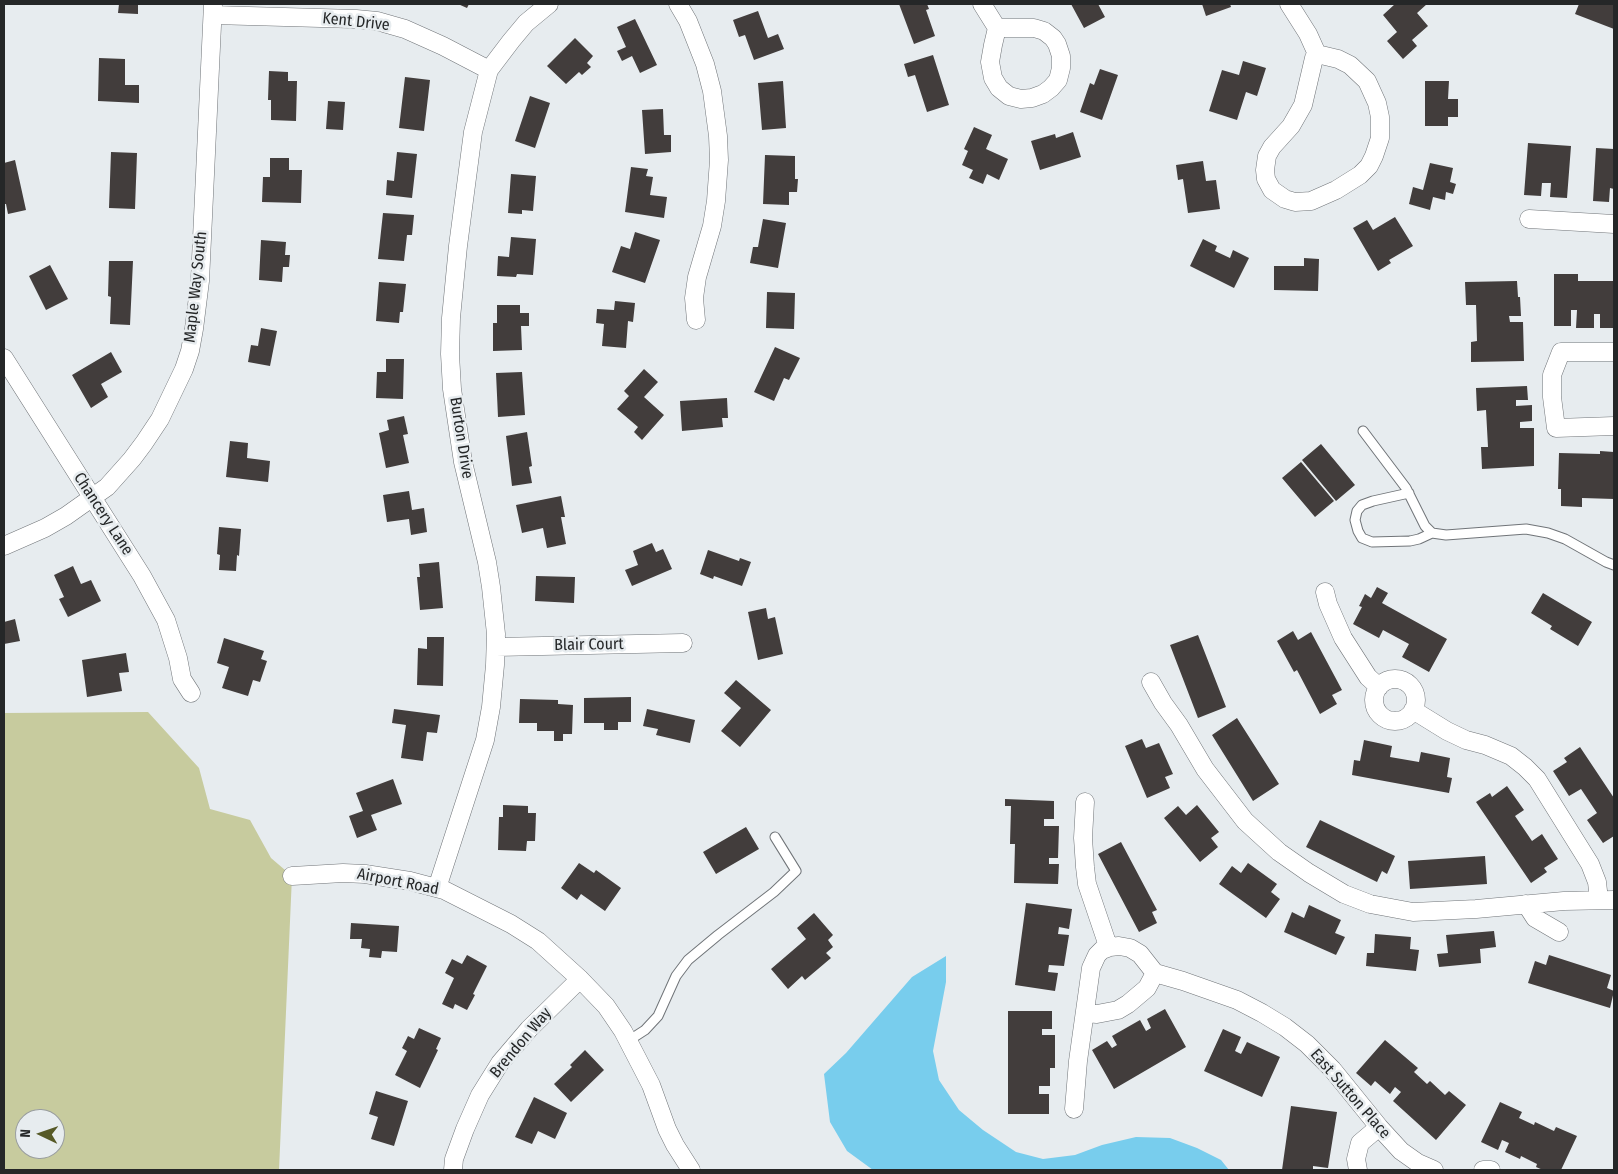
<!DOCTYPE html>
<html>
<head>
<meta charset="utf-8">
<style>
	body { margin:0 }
	#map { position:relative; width:1618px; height:1174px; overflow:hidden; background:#e7ecef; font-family:"Fira Sans Condensed",sans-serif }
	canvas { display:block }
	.frame { position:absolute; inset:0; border:5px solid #252728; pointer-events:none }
	.north { position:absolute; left:15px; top:1109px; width:50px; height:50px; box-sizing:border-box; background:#e7ecef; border:1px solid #999d9f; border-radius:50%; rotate:273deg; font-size:14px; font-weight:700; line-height:20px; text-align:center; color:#252728 }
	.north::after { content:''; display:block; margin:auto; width:18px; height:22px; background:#565927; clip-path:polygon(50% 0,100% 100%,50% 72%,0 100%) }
</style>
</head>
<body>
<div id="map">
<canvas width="1618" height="1174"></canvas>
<div class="frame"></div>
<div class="north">N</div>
</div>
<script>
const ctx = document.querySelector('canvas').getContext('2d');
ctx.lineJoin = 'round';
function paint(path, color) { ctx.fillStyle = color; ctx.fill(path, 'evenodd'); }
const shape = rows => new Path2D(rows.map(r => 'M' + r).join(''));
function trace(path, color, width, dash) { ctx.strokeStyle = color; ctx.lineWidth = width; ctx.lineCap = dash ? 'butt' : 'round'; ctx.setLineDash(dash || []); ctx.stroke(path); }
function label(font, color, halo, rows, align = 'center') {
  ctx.font = font + ' "Fira Sans Condensed",sans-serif'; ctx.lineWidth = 5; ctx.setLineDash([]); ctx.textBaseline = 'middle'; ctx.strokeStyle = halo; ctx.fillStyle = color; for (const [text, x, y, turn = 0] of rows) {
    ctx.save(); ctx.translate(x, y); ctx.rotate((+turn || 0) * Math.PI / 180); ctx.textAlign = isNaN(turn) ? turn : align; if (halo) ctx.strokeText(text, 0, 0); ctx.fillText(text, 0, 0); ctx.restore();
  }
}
const green = shape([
	[148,712,199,768,210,809,250,820,271,858,292,876,279,1170,4,1170,4,713],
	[25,1119,55,1119,55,1149,25,1149]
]);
const water = shape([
	[946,956,946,982,933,1051,939,1080,959,1110,983,1130,1016,1152,1043,1159,1075,1155,1102,1145,1136,1137,1170,1138,1197,1148,1221,1160,1229,1170,873,1170,847,1151,830,1122,824,1074,846,1053,912,977]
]);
const building = shape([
	[119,4,138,4,138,14,118,13],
	[458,4,469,4,467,8],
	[899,4,927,4,929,9,926,10,935,36,914,44],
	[1071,4,1098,4,1105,17,1084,28],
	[1202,4,1230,4,1231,7,1206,16],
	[1395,4,1406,4,1407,5,1408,4,1427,4,1417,13,1428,26,1412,40,1417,46,1403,59,1387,41,1397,32,1383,15],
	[1579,4,1614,4,1614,29,1575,14],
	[758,11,768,38,778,34,784,49,754,60,745,35,739,37,733,20],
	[635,19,657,65,640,73,632,56,622,61,617,51,626,47,617,27],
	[575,38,593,56,587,63,591,67,582,75,579,72,566,84,547,66],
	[933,55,949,105,927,112,915,75,908,77,904,64],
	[99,58,125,59,125,85,139,85,139,103,98,101],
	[1243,61,1266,68,1257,96,1246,92,1237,120,1209,111,1222,70,1239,75],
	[1100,69,1118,75,1102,120,1080,112,1090,83,1094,85],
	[269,71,288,72,288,81,297,81,296,121,271,120,271,100,268,100],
	[405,77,430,80,424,131,399,128],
	[783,81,786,128,762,130,758,83],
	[1425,81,1449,81,1448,99,1458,99,1458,117,1448,117,1448,126,1425,126],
	[530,96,550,103,535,148,515,141],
	[328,101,345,102,343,130,326,129],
	[663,109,664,135,671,135,671,152,645,154,642,110],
	[974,127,992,135,986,149,1008,159,999,180,987,174,983,184,969,178,973,170,962,165,968,151,964,149],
	[1073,132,1081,157,1040,170,1031,141,1055,134,1056,138],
	[1528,143,1571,146,1567,198,1550,197,1551,183,1542,183,1541,196,1524,195],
	[1596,148,1614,149,1614,189,1610,188,1609,202,1593,201],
	[111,152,137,153,135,209,109,208],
	[397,152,417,154,412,198,386,195,387,180,394,181],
	[765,155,795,156,795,179,798,179,797,192,789,192,789,205,763,204],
	[270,158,289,158,289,170,302,170,301,203,262,202,263,177,270,177],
	[15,160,26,210,8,214,6,204,4,204,4,163],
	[1203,161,1206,181,1216,180,1220,209,1188,213,1183,179,1178,180,1176,165],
	[1430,163,1453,168,1450,182,1456,184,1453,194,1446,192,1445,200,1433,197,1430,210,1409,204,1413,187,1423,190],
	[631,167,648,169,646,176,653,177,650,195,667,197,664,218,625,212],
	[511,174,536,176,533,211,522,210,522,214,508,213],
	[383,213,414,215,412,235,407,235,404,261,378,259],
	[1395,217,1413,246,1389,260,1391,263,1378,271,1353,228,1367,220,1373,230],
	[763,219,786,223,778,268,750,263,753,247,758,247],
	[635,232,660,240,645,283,612,272,621,246,630,249],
	[511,237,536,239,533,275,517,274,516,277,497,276,498,256,509,257],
	[1203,239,1217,246,1215,251,1230,258,1233,250,1249,258,1234,288,1190,266],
	[261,240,286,242,285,255,290,255,289,267,283,267,282,282,259,280],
	[1304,258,1319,259,1318,291,1274,290,1274,266,1304,266],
	[109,261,133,261,130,325,110,324,111,297,108,296],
	[50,265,68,299,46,310,29,276],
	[1554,274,1578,274,1578,281,1614,281,1614,328,1600,328,1600,314,1594,314,1594,328,1576,328,1577,310,1571,310,1571,326,1554,326],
	[1517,281,1518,297,1520,297,1521,316,1509,316,1510,322,1523,322,1524,361,1471,362,1471,342,1477,341,1476,305,1466,305,1465,282],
	[379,282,406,284,403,312,400,312,399,323,376,321],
	[767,292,795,293,794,329,766,328],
	[615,301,635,303,633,322,628,321,626,348,602,346,604,324,596,323,597,309,614,310],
	[497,305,520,305,520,313,529,313,529,326,521,326,522,350,493,351,493,323,497,323],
	[261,328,277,331,270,366,248,362,251,345,258,346],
	[775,347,800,358,789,380,784,378,774,401,754,392],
	[111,352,122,372,101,384,108,397,91,408,72,375],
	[386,359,404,359,403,399,376,398,377,372,386,372],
	[644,369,658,382,644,397,664,415,642,440,634,432,638,427,617,409,629,396,624,391],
	[522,372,525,415,498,417,496,373],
	[1527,386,1528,400,1516,400,1516,406,1532,405,1532,421,1520,422,1520,428,1534,428,1534,466,1482,469,1481,447,1488,447,1486,410,1477,411,1476,388],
	[727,398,728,418,722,418,723,427,682,431,680,401],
	[404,416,408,434,403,435,409,463,386,468,379,433,389,430,387,420],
	[527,432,532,466,529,467,532,483,512,486,506,436],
	[230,441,248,443,247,458,270,461,268,482,226,477],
	[1321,444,1355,485,1336,501,1302,460],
	[1600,451,1614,452,1614,499,1582,498,1582,507,1561,506,1561,489,1558,489,1559,453,1600,454],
	[1301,462,1334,501,1315,517,1282,478],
	[409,491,412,510,424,508,427,532,411,535,409,519,387,522,383,495],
	[561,496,565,517,561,517,566,544,547,548,543,528,522,533,516,505],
	[219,527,241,529,239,556,237,555,236,571,219,570,220,555,217,554],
	[652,543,656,552,663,549,672,569,632,586,625,570,638,565,633,551],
	[708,550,739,561,740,558,751,562,742,586,714,576,713,579,700,574],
	[439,562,443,608,420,610,417,577,420,577,419,564],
	[73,566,81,584,91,580,101,601,68,617,59,599,64,597,54,575],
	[536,576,575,577,574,603,535,601],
	[1377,587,1388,593,1382,603,1447,639,1429,672,1402,657,1409,644,1383,630,1379,638,1353,624,1362,607,1359,606,1365,594,1371,598],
	[1543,593,1592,622,1578,646,1550,629,1552,626,1531,613],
	[766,608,768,619,775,617,783,654,758,660,748,612],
	[15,619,20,641,4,644,4,622],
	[1293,631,1298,640,1311,632,1342,690,1332,695,1337,704,1320,714,1297,670,1294,672,1277,641],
	[1198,635,1226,707,1198,718,1170,645],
	[427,637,444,637,443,686,417,685,418,648,427,649],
	[224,638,264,651,261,659,267,661,260,682,253,680,248,696,222,688,229,667,217,663],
	[126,653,129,672,119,673,122,691,87,697,82,660],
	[736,680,771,710,740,747,721,731,741,708,724,693],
	[631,697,631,722,618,722,618,730,604,730,604,723,584,723,584,698],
	[520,699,558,700,558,704,573,705,572,734,563,734,563,741,554,741,554,731,537,731,537,723,519,723],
	[394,709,440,715,437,733,427,732,423,761,401,758,406,725,392,723],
	[647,709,695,720,690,743,656,735,658,729,643,726],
	[1237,718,1279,784,1253,801,1212,735],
	[1142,739,1146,748,1159,743,1173,774,1165,777,1170,788,1147,798,1125,746],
	[1364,740,1392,746,1390,757,1419,762,1421,752,1450,758,1447,777,1452,778,1449,793,1352,775,1354,760,1360,761],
	[1580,747,1614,798,1614,836,1603,843,1587,820,1597,813,1581,789,1569,796,1553,771,1567,762,1564,758],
	[393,779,402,804,371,815,377,830,357,838,349,816,363,811,356,793],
	[1507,786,1524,810,1515,816,1532,841,1542,834,1558,859,1544,868,1547,872,1531,883,1476,802,1490,793,1492,797],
	[1005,799,1054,801,1054,819,1044,819,1044,826,1059,826,1058,858,1049,858,1049,864,1059,864,1058,884,1014,883,1015,844,1010,844,1011,806,1005,806],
	[503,805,528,806,528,813,536,813,535,841,527,841,526,851,498,850,499,817,503,817],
	[1197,805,1219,832,1211,838,1218,847,1200,862,1164,818,1178,806,1186,815],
	[1320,820,1395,856,1387,874,1382,871,1377,882,1306,847],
	[746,827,759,849,716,874,703,852],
	[1121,842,1157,910,1152,912,1157,923,1139,932,1098,854],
	[1485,856,1487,884,1410,889,1408,861],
	[579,863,594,873,596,870,621,888,605,911,581,894,577,900,561,888],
	[1248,863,1277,884,1271,892,1280,899,1266,918,1219,884,1232,866,1241,873],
	[1026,903,1072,909,1069,929,1059,927,1058,934,1069,935,1064,966,1049,965,1048,972,1058,973,1055,991,1015,985],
	[1309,905,1341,920,1335,933,1345,937,1336,955,1284,932,1292,912,1304,918],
	[814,913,833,935,828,940,833,947,826,953,831,958,805,980,802,976,788,989,771,969,806,939,797,928],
	[351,923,399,926,397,952,382,951,381,958,369,957,370,949,361,948,362,939,350,939],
	[1494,931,1496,947,1480,949,1481,963,1439,967,1437,954,1448,953,1446,935],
	[1375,934,1411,937,1410,949,1419,950,1416,971,1366,966,1367,953,1374,953],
	[467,955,487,966,473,994,475,995,467,1010,455,1004,453,1009,442,1004,454,978,445,973,452,959,462,964],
	[1549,955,1611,975,1607,988,1614,991,1610,1008,1528,983,1535,961,1546,965],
	[1165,1009,1186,1047,1114,1089,1092,1050,1107,1041,1112,1048,1117,1045,1112,1036,1140,1020,1146,1031,1151,1028,1147,1019],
	[1008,1011,1052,1011,1052,1029,1042,1029,1042,1035,1055,1035,1055,1068,1050,1068,1050,1086,1039,1086,1039,1094,1049,1094,1049,1114,1008,1114],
	[419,1028,441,1038,436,1049,438,1050,420,1088,395,1075,407,1051,402,1048,408,1036,414,1039],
	[1223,1029,1241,1037,1235,1051,1241,1054,1247,1042,1280,1057,1262,1097,1204,1071],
	[1385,1040,1418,1068,1414,1072,1427,1084,1430,1081,1445,1095,1449,1091,1466,1105,1436,1140,1393,1101,1401,1092,1395,1087,1390,1094,1375,1081,1371,1086,1356,1073],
	[585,1050,604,1070,571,1102,554,1084,572,1067,570,1065],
	[376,1091,408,1101,394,1146,371,1139,378,1117,369,1114],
	[534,1097,567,1113,555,1139,538,1131,532,1144,515,1137],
	[1500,1102,1522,1112,1519,1118,1534,1125,1535,1122,1554,1131,1556,1127,1577,1136,1561,1170,1543,1170,1536,1167,1537,1164,1521,1156,1520,1159,1505,1152,1509,1143,1502,1140,1498,1150,1481,1142],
	[1291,1106,1337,1112,1328,1168,1313,1166,1313,1170,1282,1170]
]);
const lane = shape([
	[1363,431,1406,488,1425,526,1432,533,1446,535,1526,529,1548,533,1565,539,1606,562,1614,565],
	[1409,493,1373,501,1362,505,1357,511,1355,520,1358,531,1362,538,1372,542,1410,541,1419,539,1432,533],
	[628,1041,645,1030,658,1016,676,976,688,960,718,935,774,892,796,871,775,837]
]);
const street = shape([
	[678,4,688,21,705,64,712,91,718,136,719,160,716,201,712,226,697,277,694,298,696,320],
	[982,4,997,28],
	[1289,4,1308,34,1317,54],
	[213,15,356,19,377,21,405,29,443,46,489,70],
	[997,28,1034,28,1044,31,1053,38,1057,44,1061,56,1061,68,1058,80,1051,88,1043,94,1032,98,1021,99,1009,96,999,88,993,78,990,62,993,45,997,28],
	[1317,54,1338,59,1350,65,1367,81,1377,103,1380,117,1380,138,1374,156,1369,166,1360,175,1336,190,1311,201,1295,202,1285,199,1272,190,1266,179,1265,170,1267,156,1272,147,1291,126,1303,105,1314,58,1317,54],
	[1529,219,1614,224],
	[1614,352,1561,352,1552,375,1552,397,1556,428,1614,426],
	[4,358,142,576,166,620,178,658,182,679,191,693],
	[4,546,45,528,66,516,107,487,132,459,144,443,160,419,184,369,190,351,194,329,200,281,213,4],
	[1325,592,1328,604,1343,638,1368,677,1379,687],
	[496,647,683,643],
	'1374 700a21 21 0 1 1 42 0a21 21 0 1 1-42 0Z',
	[1151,682,1163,703,1179,725,1205,769,1245,821,1279,852,1309,873,1344,894,1370,904,1413,912,1476,909,1564,901,1614,900],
	[1413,710,1447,731,1466,740,1485,745,1511,756,1525,767,1537,779,1590,864,1597,882,1599,900],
	[1085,802,1083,838,1085,867,1087,884,1106,940,1110,947],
	[292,876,343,873,365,874,410,881,444,890,511,924,538,941,580,979,606,1006,623,1031,651,1085,667,1129,675,1145,691,1170],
	[437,888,485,740,491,707,495,665,496,634,491,587,487,562,463,462,452,389,450,354,451,318,458,246,473,132,489,70,511,41,526,23,549,4],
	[1526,904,1535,918,1559,932],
	[1155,973,1183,981,1237,1000,1262,1013,1285,1027,1307,1044,1332,1069,1379,1127,1401,1151,1418,1163,1434,1170],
	[1074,1109,1078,1061,1091,968,1097,955,1102,950,1110,947,1119,946,1130,948,1140,954,1155,973,1147,988,1128,1004,1118,1010,1097,1014,1085,1013],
	[453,1170,454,1159,465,1129,480,1095,500,1063,529,1029,580,979],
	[1358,1170,1356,1159,1360,1143,1379,1127],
	[1483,1170,1491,1170]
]);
const streetNames = [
	["Kent Drive",356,22,6],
	["Maple Way South",196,287,-84],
	["Burton Drive",461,438,81],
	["Chancery Lane",103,514,57],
	["Blair Court",589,645,-1],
	["Airport Road",398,882,11],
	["Brendon Way",521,1043,-50],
	["East Sutton Place",1350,1094,49]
];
paint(green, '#c7cb9e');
paint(water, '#78cded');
paint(building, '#423d3c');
trace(lane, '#707478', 11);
trace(street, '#707478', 19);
trace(lane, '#fff', 9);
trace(street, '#fff', 18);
label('16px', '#252728', '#e7ecef', streetNames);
</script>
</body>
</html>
